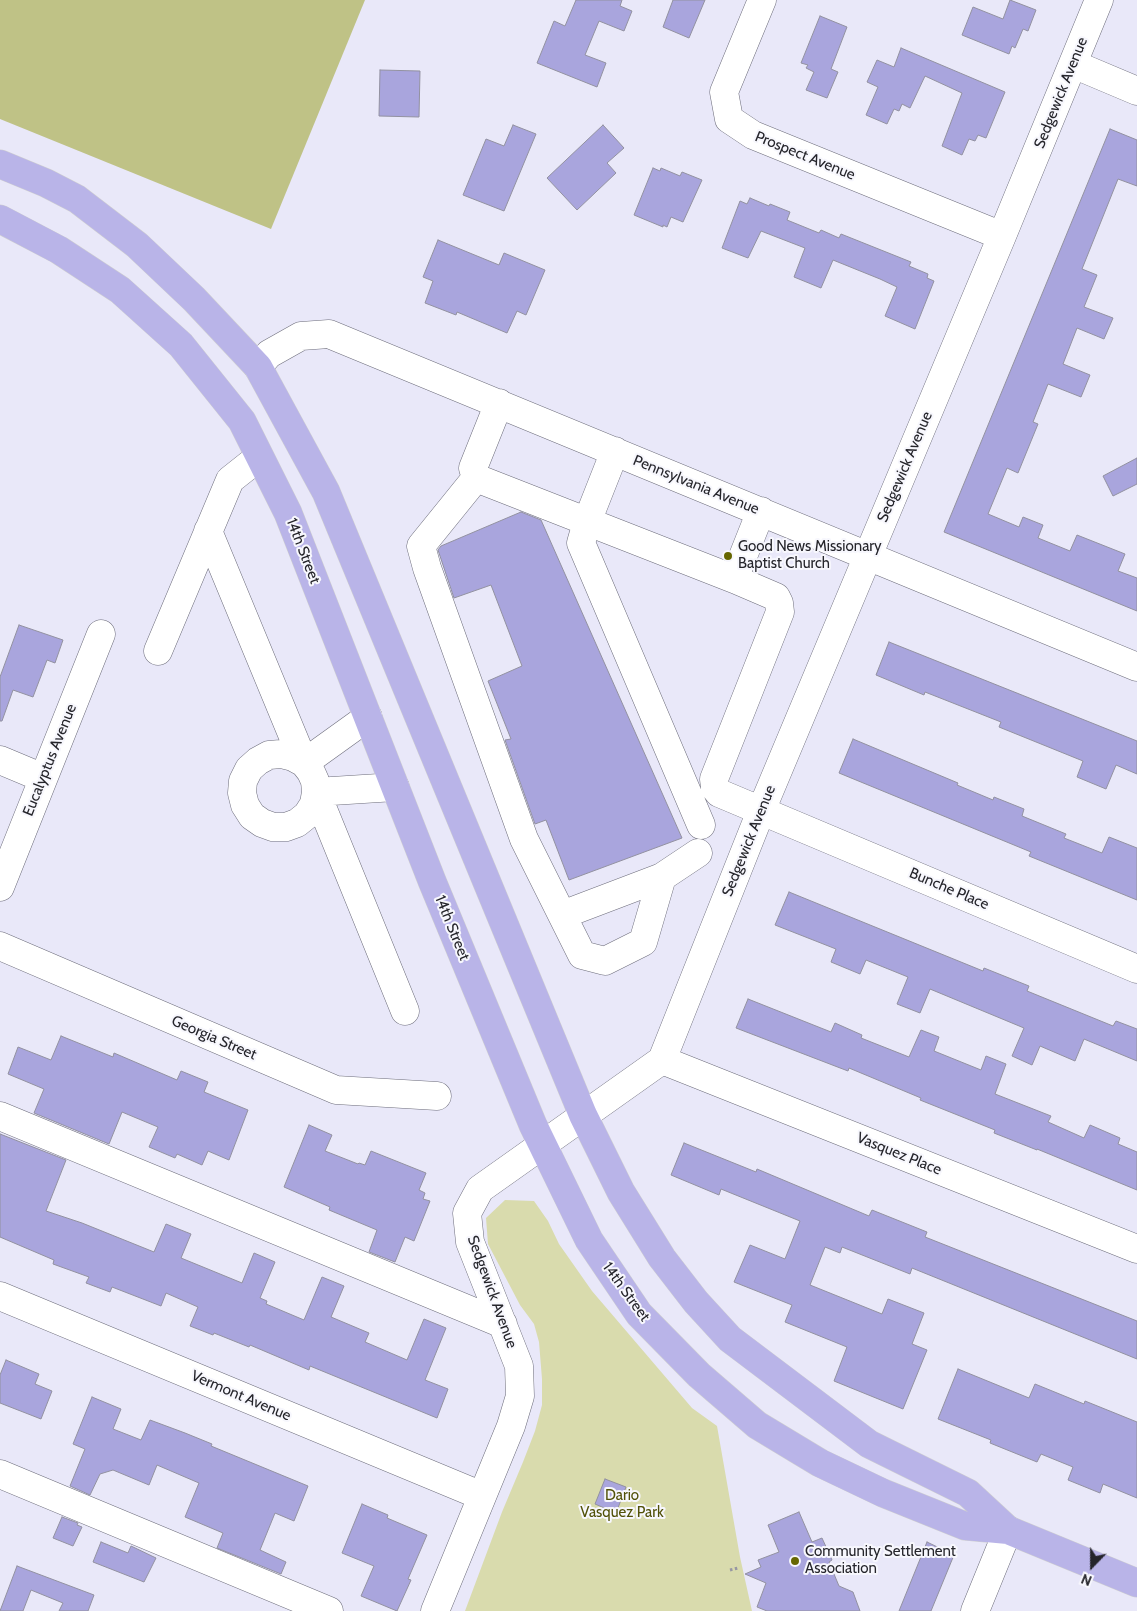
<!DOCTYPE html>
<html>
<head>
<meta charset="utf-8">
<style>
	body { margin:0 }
	#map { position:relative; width:1137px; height:1611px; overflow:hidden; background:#e9e8f9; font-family:Cabin,sans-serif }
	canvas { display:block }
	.north { position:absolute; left:1067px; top:1541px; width:50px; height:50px; -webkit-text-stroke:4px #f7f7fd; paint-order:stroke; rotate:202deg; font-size:14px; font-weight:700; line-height:20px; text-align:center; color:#25252b }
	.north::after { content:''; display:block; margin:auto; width:18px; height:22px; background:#25252b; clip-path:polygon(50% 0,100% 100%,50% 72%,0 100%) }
</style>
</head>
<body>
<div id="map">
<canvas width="1137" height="1611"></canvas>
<div class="north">N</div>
</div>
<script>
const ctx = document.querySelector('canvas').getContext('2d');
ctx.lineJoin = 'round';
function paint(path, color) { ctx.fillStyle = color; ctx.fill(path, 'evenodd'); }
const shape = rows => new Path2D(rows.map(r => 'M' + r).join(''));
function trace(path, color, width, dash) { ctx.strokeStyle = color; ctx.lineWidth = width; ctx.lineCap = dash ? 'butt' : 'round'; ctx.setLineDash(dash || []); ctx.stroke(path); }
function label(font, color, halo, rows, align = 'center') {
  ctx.font = font + ' Cabin,sans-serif'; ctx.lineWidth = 4; ctx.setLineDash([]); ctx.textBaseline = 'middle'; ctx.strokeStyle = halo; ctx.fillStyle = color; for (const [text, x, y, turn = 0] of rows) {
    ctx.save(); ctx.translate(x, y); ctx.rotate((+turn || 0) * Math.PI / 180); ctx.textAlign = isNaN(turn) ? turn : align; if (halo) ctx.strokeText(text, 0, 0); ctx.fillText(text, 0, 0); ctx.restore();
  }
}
const green = shape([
	[505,1200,534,1201,548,1221,559,1244,592,1291,692,1408,717,1426,740,1557,752,1611,465,1611,502,1512,523,1462,535,1431,542,1405,542,1379,539,1342,534,1324,520,1305,488,1244,486,1218]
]);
const water = shape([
	[0,0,365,0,271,229,0,119]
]);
const building = shape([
	[576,0,622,0,620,6,632,11,624,31,599,21,585,55,606,63,597,87,537,63,554,21,565,26,576,0],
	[673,0,705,0,689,38,663,27,673,0],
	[1010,0,1036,10,1028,31,1023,29,1015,48,1012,46,1009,54,962,35,973,7,1003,19,1010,0],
	[820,16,847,27,831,69,838,72,827,98,806,90,814,72,806,68,808,65,801,63,820,16],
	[901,48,1005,92,986,138,978,135,975,141,969,139,962,155,942,146,962,93,925,76,910,108,902,104,899,111,894,109,887,124,866,115,878,87,867,82,877,60,894,67,901,48],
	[380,70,420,71,419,117,379,116,380,70],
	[513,125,536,134,504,211,463,195,486,139,504,146,513,125],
	[603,125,624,148,607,163,616,173,577,210,547,178,603,125],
	[1110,129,1137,140,1137,186,1118,179,1082,269,1097,275,1084,307,1113,318,1104,339,1077,328,1063,364,1090,375,1081,397,1048,384,1033,422,1038,424,1018,473,1007,468,988,514,1019,527,1023,517,1043,525,1038,538,1070,551,1077,535,1125,554,1118,571,1137,578,1137,611,944,532,1110,129],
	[653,168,660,171,661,168,680,176,682,172,702,180,683,222,671,217,667,227,663,225,663,227,634,215,653,168],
	[750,198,769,206,770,204,790,212,787,220,819,233,821,230,839,238,841,234,911,262,909,266,928,274,927,278,934,281,915,329,885,316,897,287,880,279,833,260,821,288,794,277,805,248,761,231,748,258,722,248,740,201,747,204,750,198],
	[438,240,499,265,504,253,545,270,526,315,517,311,507,333,457,312,456,315,425,303,433,281,423,277,438,240],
	[1137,458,1137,484,1113,496,1103,476,1137,458],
	[521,512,541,520,682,838,569,880,546,820,535,824,505,740,511,739,488,681,522,666,491,585,454,598,438,550,441,546,521,512],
	[19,625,63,640,55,663,47,660,33,697,13,690,2,721,0,721,0,677,19,625],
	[889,642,1137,741,1137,774,1116,765,1106,789,1077,777,1083,761,999,727,1001,722,925,692,924,695,876,675,889,642],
	[853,739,958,783,957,785,993,800,994,797,1024,809,1022,816,1066,834,1064,838,1102,853,1109,837,1137,848,1137,900,1029,856,1031,852,839,773,853,739],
	[789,892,983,971,984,968,1029,986,1027,991,1113,1026,1116,1021,1137,1029,1137,1061,1084,1039,1075,1061,1040,1046,1032,1065,1012,1056,1024,1028,930,989,920,1013,897,1004,908,977,866,960,860,974,831,962,836,949,775,925,789,892],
	[748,999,831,1032,835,1023,862,1035,861,1038,909,1057,921,1030,939,1037,934,1051,981,1070,986,1056,1006,1064,995,1094,1051,1116,1048,1122,1084,1138,1090,1125,1120,1138,1118,1144,1137,1152,1137,1190,1037,1149,1037,1150,994,1133,995,1130,920,1100,921,1098,849,1068,848,1071,736,1028,748,999],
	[61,1036,113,1057,114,1053,177,1080,181,1071,208,1082,204,1092,248,1110,229,1160,208,1151,202,1165,177,1154,175,1158,149,1147,158,1127,122,1112,109,1144,34,1113,44,1089,8,1074,18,1047,51,1060,61,1036],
	[309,1125,332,1135,325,1151,358,1164,359,1163,365,1165,371,1151,426,1173,419,1190,425,1193,423,1199,430,1201,414,1241,405,1237,395,1262,369,1252,377,1230,329,1210,330,1207,284,1187,309,1125],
	[0,1134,66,1160,46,1211,82,1223,154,1252,166,1224,191,1234,181,1258,242,1283,254,1253,275,1262,260,1298,267,1301,266,1304,304,1320,322,1277,344,1286,331,1317,369,1333,365,1342,407,1360,424,1319,446,1328,425,1380,448,1389,437,1418,310,1366,309,1370,250,1345,249,1347,214,1333,213,1335,190,1326,198,1307,166,1293,161,1306,112,1287,110,1292,86,1283,89,1277,53,1264,54,1260,0,1237,0,1134],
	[684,1143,756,1172,757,1169,869,1216,872,1210,927,1232,925,1237,1137,1321,1137,1359,912,1268,910,1274,842,1247,840,1253,825,1247,810,1285,882,1314,888,1299,924,1313,912,1344,927,1350,903,1409,834,1381,847,1347,785,1322,792,1305,734,1282,750,1245,785,1259,800,1221,721,1189,719,1195,671,1175,684,1143],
	[6,1360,39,1374,35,1384,52,1391,41,1419,0,1403,0,1375,6,1360],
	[958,1369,1029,1398,1035,1384,1084,1404,1085,1401,1137,1422,1137,1498,1103,1484,1100,1493,1068,1480,1073,1467,1041,1454,1037,1462,990,1443,991,1440,938,1419,958,1369],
	[92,1397,121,1409,113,1429,141,1440,150,1420,185,1433,212,1444,211,1446,308,1486,294,1521,275,1513,260,1550,286,1562,281,1574,217,1548,223,1533,185,1517,199,1483,157,1465,149,1485,113,1470,100,1474,90,1495,70,1486,85,1449,73,1444,92,1397],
	[605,1479,626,1487,616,1513,595,1504,605,1479],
	[362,1504,388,1515,387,1518,427,1535,408,1579,411,1580,397,1611,361,1596,374,1566,342,1553,362,1504],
	[799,1512,812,1542,822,1538,832,1560,829,1562,839,1586,853,1592,860,1611,767,1611,757,1607,766,1583,745,1574,761,1567,758,1560,779,1552,768,1525,799,1512],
	[62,1517,78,1523,77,1525,82,1527,73,1546,53,1538,62,1517],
	[101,1542,128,1553,131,1546,156,1558,144,1582,93,1562,101,1542],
	[927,1542,954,1555,931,1611,899,1611,927,1542],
	[17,1566,94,1595,88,1611,59,1611,63,1603,31,1590,23,1611,0,1611,17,1566]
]);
const path = shape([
	[730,1570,738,1568]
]);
const minor = shape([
	[762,0,724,92,729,119,753,135,1002,236],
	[1073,64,1137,91],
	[258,367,269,354,301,336,329,334,1137,667],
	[499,403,473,468,476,478,734,579,761,511],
	[615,451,587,522,581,543,701,825],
	[476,478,421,546,427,568,524,839,582,955,605,961,643,942,662,877],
	[208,531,304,763,311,772,315,781,316,792,405,1011],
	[734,579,776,597,779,603,780,612,714,779,715,788,719,793,1137,969],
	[158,651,230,480,259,457],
	[0,760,43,778],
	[304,763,293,757,281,754,269,755,258,761,249,769,243,781,242,793,245,805,252,816,262,823,273,827,286,827,297,823,307,815,314,804,316,792],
	[304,763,368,717],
	[316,792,395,787],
	[0,887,101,634],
	[562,915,662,877,698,853],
	[0,946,336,1090,437,1096],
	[662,1060,1137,1249],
	[0,1116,503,1324],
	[0,1296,482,1496],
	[0,1474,329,1611],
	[435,1611,511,1426,520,1396,519,1366,470,1242,467,1213,480,1189,662,1060,761,811,1002,236,1099,0],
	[975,1611,1008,1530]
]);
const major = shape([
	[0,164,46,183,77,199,137,245,194,299,258,367,326,492,583,1115,621,1192,662,1258,696,1302,730,1339,869,1444,968,1493,1008,1530],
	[0,219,59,250,120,290,181,345,242,421,288,513,432,881,533,1125,589,1240,639,1314,699,1375,757,1425,820,1463,883,1493,965,1526,1008,1530,1137,1583]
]);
const markers = [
	[728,556,5,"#660"],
	[795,1561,5,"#660"]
];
const streetNames = [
	["Sedgewick Avenue",1061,93,-68],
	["Prospect Avenue",805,156,22],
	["Sedgewick Avenue",905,467,-67],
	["Pennsylvania Avenue",696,485,22],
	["14th Street",303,551,69],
	["Eucalyptus Avenue",50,760,-68],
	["Sedgewick Avenue",749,841,-68],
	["Bunche Place",949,889,23],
	["14th Street",452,928,68],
	["Georgia Street",214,1038,23],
	["Vasquez Place",899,1154,22],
	["Sedgewick Avenue",492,1292,70],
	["14th Street",626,1292,54],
	["Vermont Avenue",241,1396,23]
];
const poiNames = [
	["Good News Missionary",738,547],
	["Baptist Church",738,564],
	["Community Settlement",805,1552],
	["Association",805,1569]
];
const parkNames = [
	["Dario",622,1496],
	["Vasquez Park",622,1513]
];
paint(green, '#d9dbad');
paint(water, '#bfc286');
paint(building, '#a9a5dd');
trace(building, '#9291a0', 1);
trace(minor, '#6d6d7b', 29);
trace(major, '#cfcfd0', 29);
trace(path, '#9797a3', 3, [2.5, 2.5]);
trace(minor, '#fff', 28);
trace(major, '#b9b4e8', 28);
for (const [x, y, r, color] of markers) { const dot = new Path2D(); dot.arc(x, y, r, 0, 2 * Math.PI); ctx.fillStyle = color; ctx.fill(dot); trace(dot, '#f7f7fd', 2); }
label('15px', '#25252b', '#f7f7fd', streetNames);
label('15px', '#25252b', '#f7f7fd', poiNames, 'left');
label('15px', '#515108', '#f7f7fd', parkNames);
</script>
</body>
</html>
